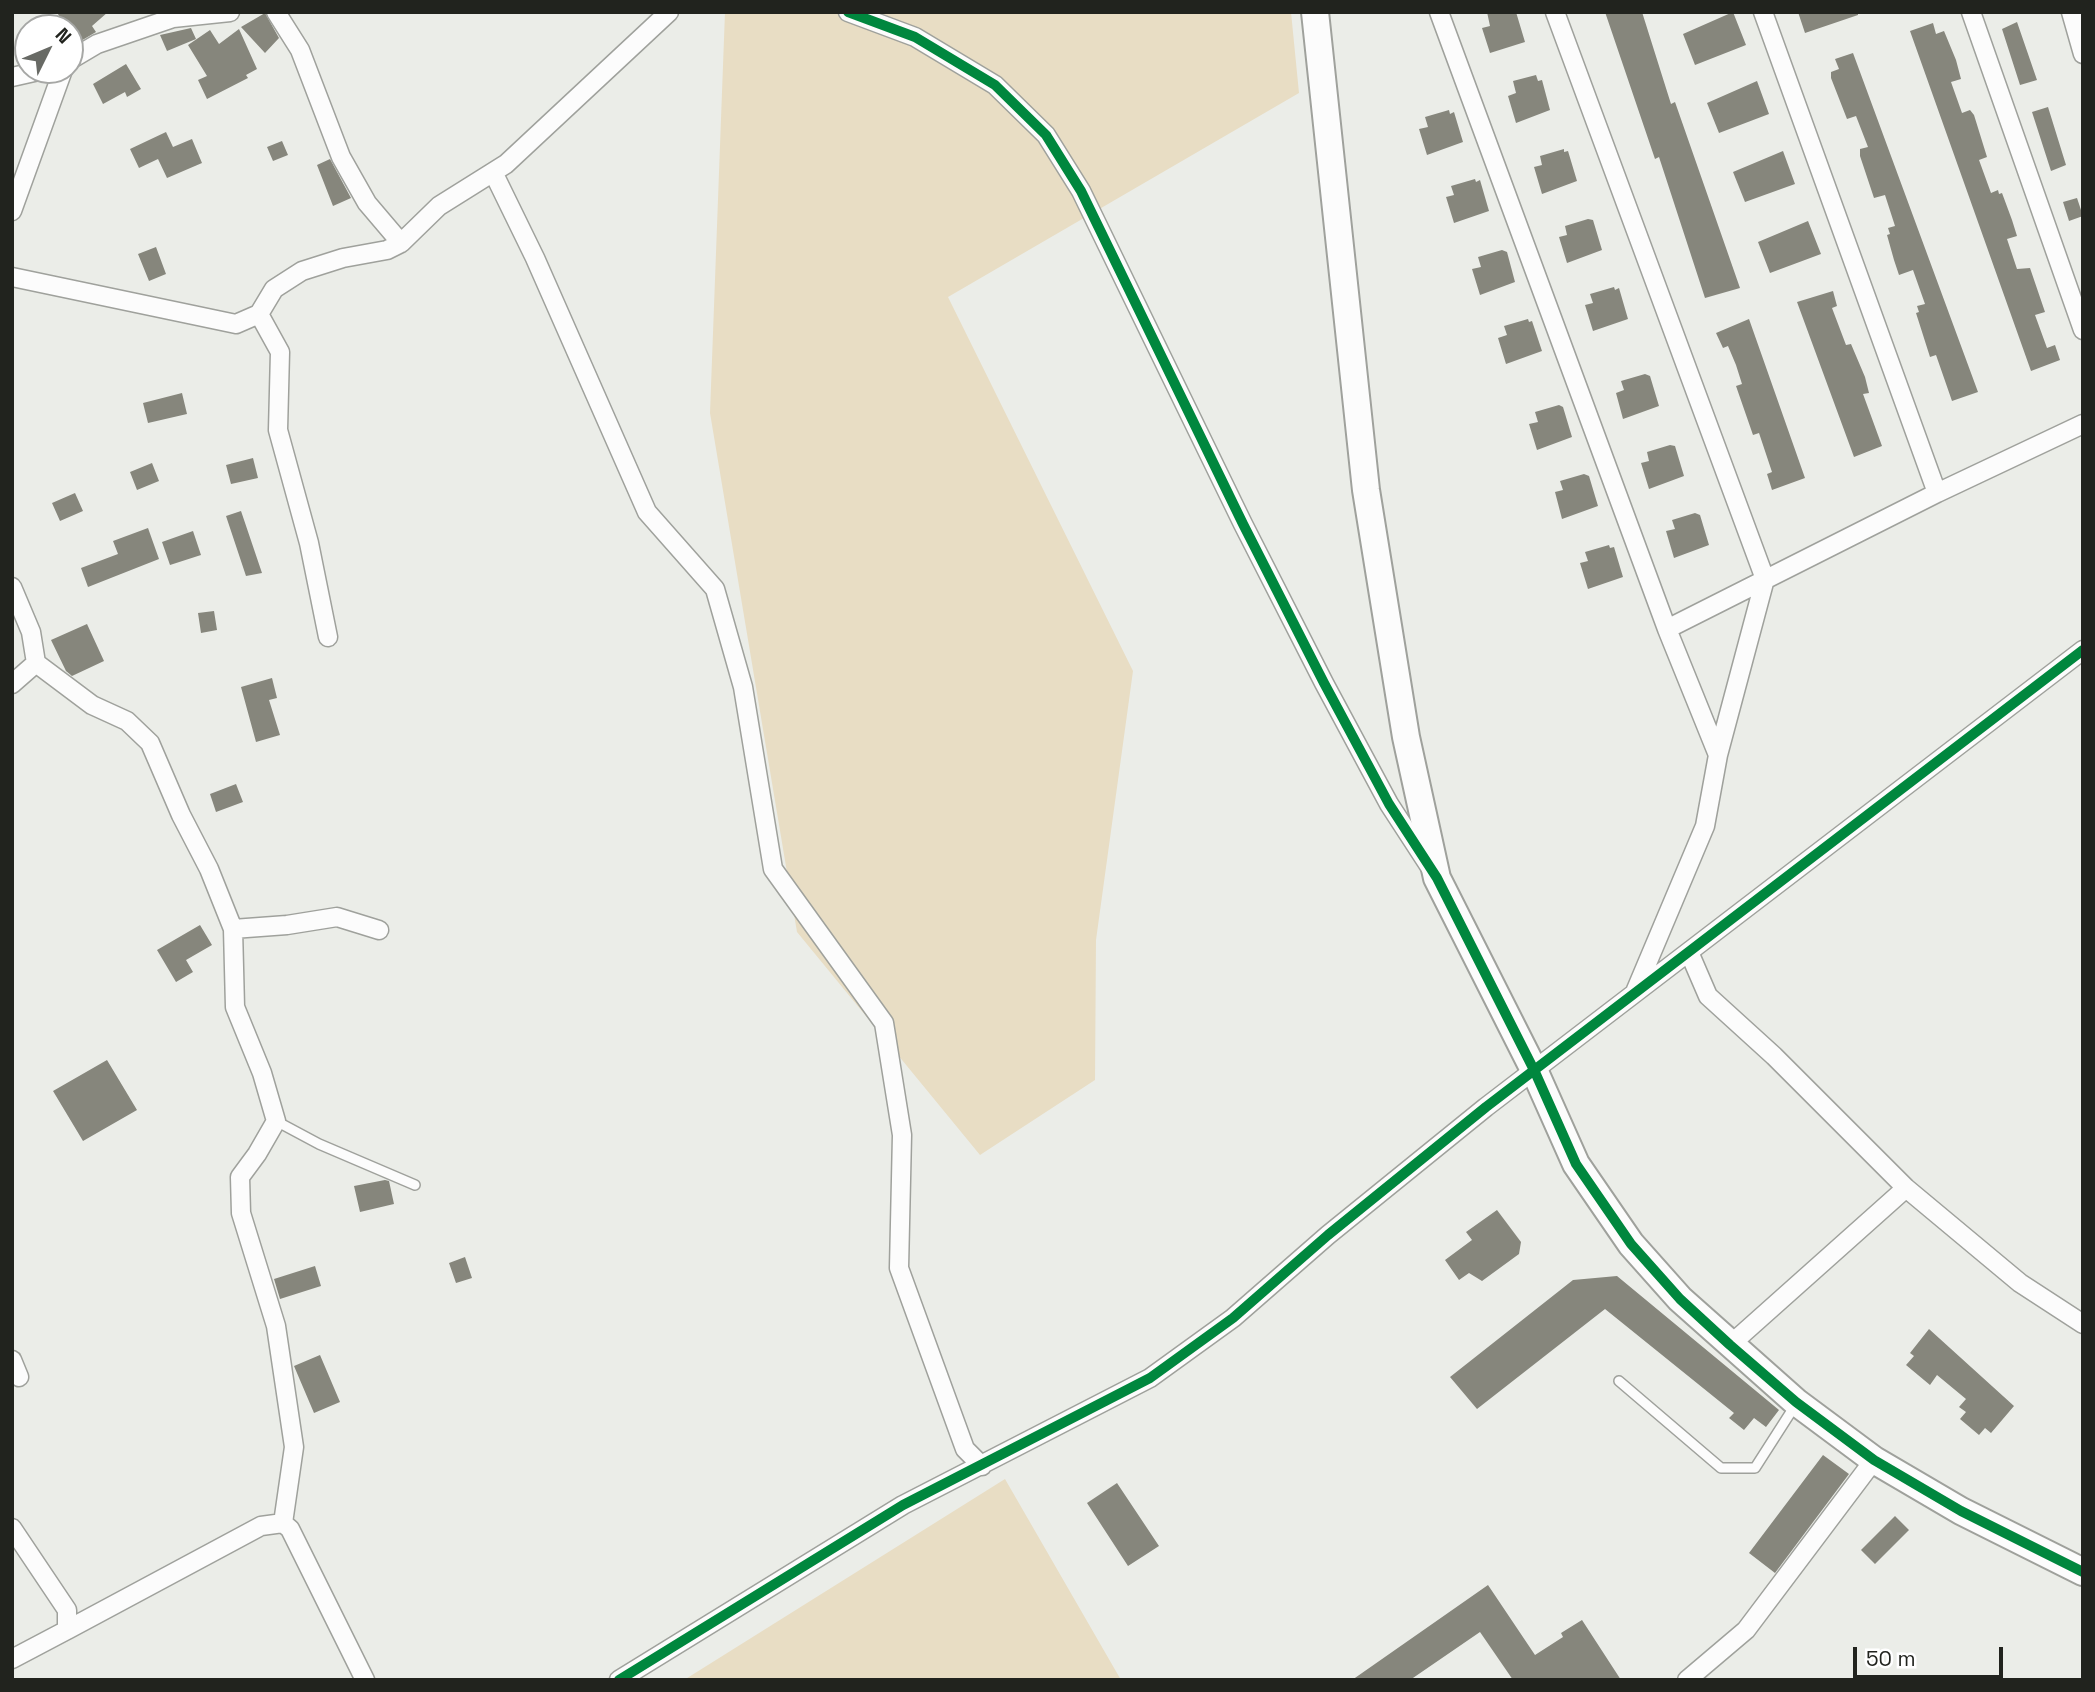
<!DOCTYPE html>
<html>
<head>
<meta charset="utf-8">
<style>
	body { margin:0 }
	#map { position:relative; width:2095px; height:1692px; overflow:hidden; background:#ebede8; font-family:"Space Grotesk",sans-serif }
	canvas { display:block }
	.frame { position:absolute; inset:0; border:14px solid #21231e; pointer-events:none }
	.north { position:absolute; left:14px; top:14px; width:70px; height:70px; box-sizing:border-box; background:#fff; border:2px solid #a6a7a5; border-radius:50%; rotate:47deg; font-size:19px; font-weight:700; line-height:28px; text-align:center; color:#21231e }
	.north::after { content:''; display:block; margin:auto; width:24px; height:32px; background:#686a65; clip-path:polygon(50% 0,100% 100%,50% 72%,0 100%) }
	.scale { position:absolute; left:1853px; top:1647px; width:150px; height:32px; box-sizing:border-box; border:4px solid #21231e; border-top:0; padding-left:9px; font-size:21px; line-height:24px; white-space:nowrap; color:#21231e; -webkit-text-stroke:5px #fff; paint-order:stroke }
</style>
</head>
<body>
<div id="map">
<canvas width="2095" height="1692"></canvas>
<div class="frame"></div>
<div class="north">N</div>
<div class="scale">50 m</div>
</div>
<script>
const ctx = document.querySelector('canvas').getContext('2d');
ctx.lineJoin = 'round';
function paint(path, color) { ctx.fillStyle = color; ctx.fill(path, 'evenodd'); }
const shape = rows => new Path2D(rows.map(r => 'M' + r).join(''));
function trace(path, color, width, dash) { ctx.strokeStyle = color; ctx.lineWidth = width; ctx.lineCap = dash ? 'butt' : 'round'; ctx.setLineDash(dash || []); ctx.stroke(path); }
const green = shape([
	[725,12,1291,12,1299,93,948,297,1133,671,1096,940,1095,1080,980,1155,797,932,710,413],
	[1005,1479,1121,1680,684,1680]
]);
const building = shape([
	[57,12,108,12,92,26,96,32,74,45,70,28,65,28],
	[1487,12,1516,12,1525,42,1490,53,1482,28,1490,26],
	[1605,12,1642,12,1671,104,1675,102,1740,288,1705,298,1659,157,1655,159],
	[1733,12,1746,45,1695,65,1683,34],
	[1798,12,1858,12,1858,15,1805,33],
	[265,13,279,38,265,53,241,27],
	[2017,22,2037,80,2020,85,2002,29],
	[1933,23,1936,34,1944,31,1956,60,1961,79,1951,82,1962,113,1970,110,1974,115,1987,157,1979,160,1991,193,1998,190,1999,194,2002,193,2012,220,2017,236,2007,239,2017,269,2030,268,2045,312,2035,315,2047,348,2055,345,2060,360,2031,371,1910,31],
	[191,28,196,39,167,51,160,35],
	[239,29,257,69,246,75,248,78,207,99,198,80,207,76,188,45,210,30,219,44],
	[1853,53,1978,392,1952,401,1936,355,1930,357,1916,313,1919,312,1917,306,1925,304,1913,270,1899,275,1894,260,1887,235,1890,234,1888,228,1895,226,1885,195,1874,198,1860,156,1860,149,1868,147,1856,116,1847,119,1831,78,1831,72,1839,69,1835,59],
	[126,64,141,89,127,97,125,92,103,104,93,84],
	[1536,75,1538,81,1542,80,1550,110,1516,123,1508,96,1516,93,1513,81],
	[1757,81,1769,114,1719,133,1707,103],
	[2048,107,2066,165,2051,171,2032,112],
	[1449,110,1450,114,1454,112,1463,142,1427,155,1419,129,1428,127,1425,117],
	[166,132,173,147,192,139,202,163,167,178,158,159,139,168,130,149],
	[282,141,288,155,273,161,267,147],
	[1564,149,1564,152,1568,151,1577,181,1542,194,1534,167,1542,165,1540,156],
	[1783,151,1795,184,1745,202,1733,172],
	[330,159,351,198,333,206,317,165],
	[1475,179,1476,182,1480,180,1489,211,1454,223,1446,197,1454,195,1451,186],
	[2077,198,2083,216,2069,221,2063,202],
	[1588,219,1593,220,1602,250,1567,263,1559,237,1567,235,1565,226],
	[1808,221,1821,254,1770,273,1758,242],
	[156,247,166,274,149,281,138,254],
	[1502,250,1507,252,1515,282,1480,295,1472,269,1481,267,1478,257],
	[1614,287,1615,290,1619,288,1628,319,1593,331,1585,305,1593,303,1590,294],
	[1833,291,1837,306,1832,308,1846,345,1851,344,1865,377,1869,393,1863,394,1882,446,1854,457,1797,302],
	[1528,319,1529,322,1532,321,1542,351,1506,364,1498,338,1507,335,1504,326],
	[1749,319,1805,478,1772,490,1767,474,1772,472,1759,433,1753,435,1736,386,1742,384,1736,365,1728,346,1723,348,1716,333],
	[1645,374,1650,376,1659,406,1623,419,1616,393,1624,390,1621,381],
	[182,393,187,414,148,423,143,403],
	[1559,405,1563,407,1572,437,1537,450,1529,424,1538,422,1535,412],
	[1670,445,1675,446,1684,476,1649,489,1641,463,1649,461,1647,452],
	[253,458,258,478,231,484,226,465],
	[152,463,159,481,137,490,130,472],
	[1584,474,1589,476,1598,506,1562,519,1555,492,1563,490,1560,481],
	[75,493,83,511,60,521,52,503],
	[241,511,262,573,246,576,226,516],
	[1695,513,1700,515,1709,545,1674,558,1666,531,1675,529,1672,520],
	[148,528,159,559,88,587,81,568,118,554,113,541],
	[193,531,201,555,170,565,162,542],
	[1609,545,1610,548,1614,547,1623,577,1588,589,1580,563,1588,561,1585,552],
	[214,611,217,630,201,633,198,613],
	[87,624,104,661,72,676,66,671,51,640],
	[272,678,277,698,269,700,280,735,256,742,241,687],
	[236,784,243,802,216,812,210,794],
	[200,925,212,945,186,960,193,972,176,982,157,950],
	[107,1060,137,1110,83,1141,53,1091],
	[385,1180,389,1181,394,1204,360,1212,354,1186],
	[1497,1210,1521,1242,1519,1254,1482,1281,1469,1273,1459,1280,1445,1260,1472,1240,1466,1232],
	[465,1257,472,1278,456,1283,449,1263],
	[315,1266,321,1286,280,1299,274,1279],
	[1617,1276,1779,1410,1766,1427,1754,1418,1744,1430,1729,1418,1734,1413,1605,1309,1477,1409,1450,1377,1573,1280],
	[1929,1329,2014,1406,1991,1433,1985,1428,1979,1435,1960,1419,1966,1412,1959,1407,1966,1399,1937,1375,1930,1385,1906,1365,1914,1356,1910,1353],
	[320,1355,340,1402,314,1413,294,1366],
	[1823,1455,1849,1474,1775,1573,1749,1553],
	[1117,1483,1159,1546,1128,1566,1087,1503],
	[1895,1516,1909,1530,1875,1564,1861,1550],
	[1488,1585,1535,1655,1563,1637,1561,1633,1582,1620,1621,1680,1513,1680,1480,1632,1410,1680,1352,1680]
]);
const lane = shape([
	[276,1121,319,1144,415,1185],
	[1619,1381,1721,1468,1755,1468,1796,1404]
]);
const street = shape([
	[848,12,915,37,995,85,1046,135,1081,191,1243,524,1324,683,1389,804,1430,867],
	[1439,12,1667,629,1718,755],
	[1555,12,1765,579,1718,755,1705,826,1635,992],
	[1763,12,1937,493],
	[1971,12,2083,330],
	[2071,12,2083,54],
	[70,60,97,44,173,18,230,12],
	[12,77,43,70],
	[494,174,535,258,647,512,715,589,743,687,773,869,884,1023,902,1135,899,1268,965,1449,982,1466],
	[12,211,63,70],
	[401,243,439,206,506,164,669,12],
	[12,277,236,324,259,314,274,289,302,271,343,258,387,250,401,243,367,203,341,157,300,50,276,12],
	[259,314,280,352,278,430,309,543,328,637],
	[12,587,31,632,36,663,12,684],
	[1667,629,1937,493,2083,424],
	[36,663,92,705,127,721,150,743,181,815,209,869,233,929,235,1007,262,1073,276,1121,257,1154,240,1177,241,1213,276,1326,294,1447,283,1523],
	[233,929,287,925,337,917,379,930],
	[1689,952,1708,996,1774,1056,1906,1188,2020,1283,2083,1324],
	[1730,1345,1906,1188],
	[12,1360,19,1377],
	[12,1528,67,1610,67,1630,12,1659],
	[67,1630,261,1526,283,1523,290,1529,365,1680],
	[619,1680,903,1505,1150,1378,1233,1318,1328,1235,1486,1107,2083,650],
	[1687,1680,1746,1630,1874,1460]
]);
const secondary = shape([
	[1315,12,1366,490,1406,737,1437,878,1535,1072,1576,1164,1631,1244,1680,1299,1796,1402,1874,1460,1961,1511,2083,1572]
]);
const cycleway = shape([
	[848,12,915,37,995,85,1046,135,1081,191,1243,524,1324,683,1389,804,1437,878,1535,1072,1576,1164,1631,1244,1680,1299,1730,1345,1796,1402,1874,1460,1961,1511,2083,1572],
	[619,1680,903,1505,1150,1378,1233,1318,1328,1235,1486,1107,2083,650]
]);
paint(green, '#e8ddc4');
paint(building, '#86867c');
trace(lane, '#9fa19c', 12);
trace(street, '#9fa19c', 21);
trace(secondary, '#9fa19c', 30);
trace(lane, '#fcfcfc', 9);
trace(street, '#fcfcfc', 18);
trace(secondary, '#fcfcfc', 26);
trace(cycleway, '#00873e', 10);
</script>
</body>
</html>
